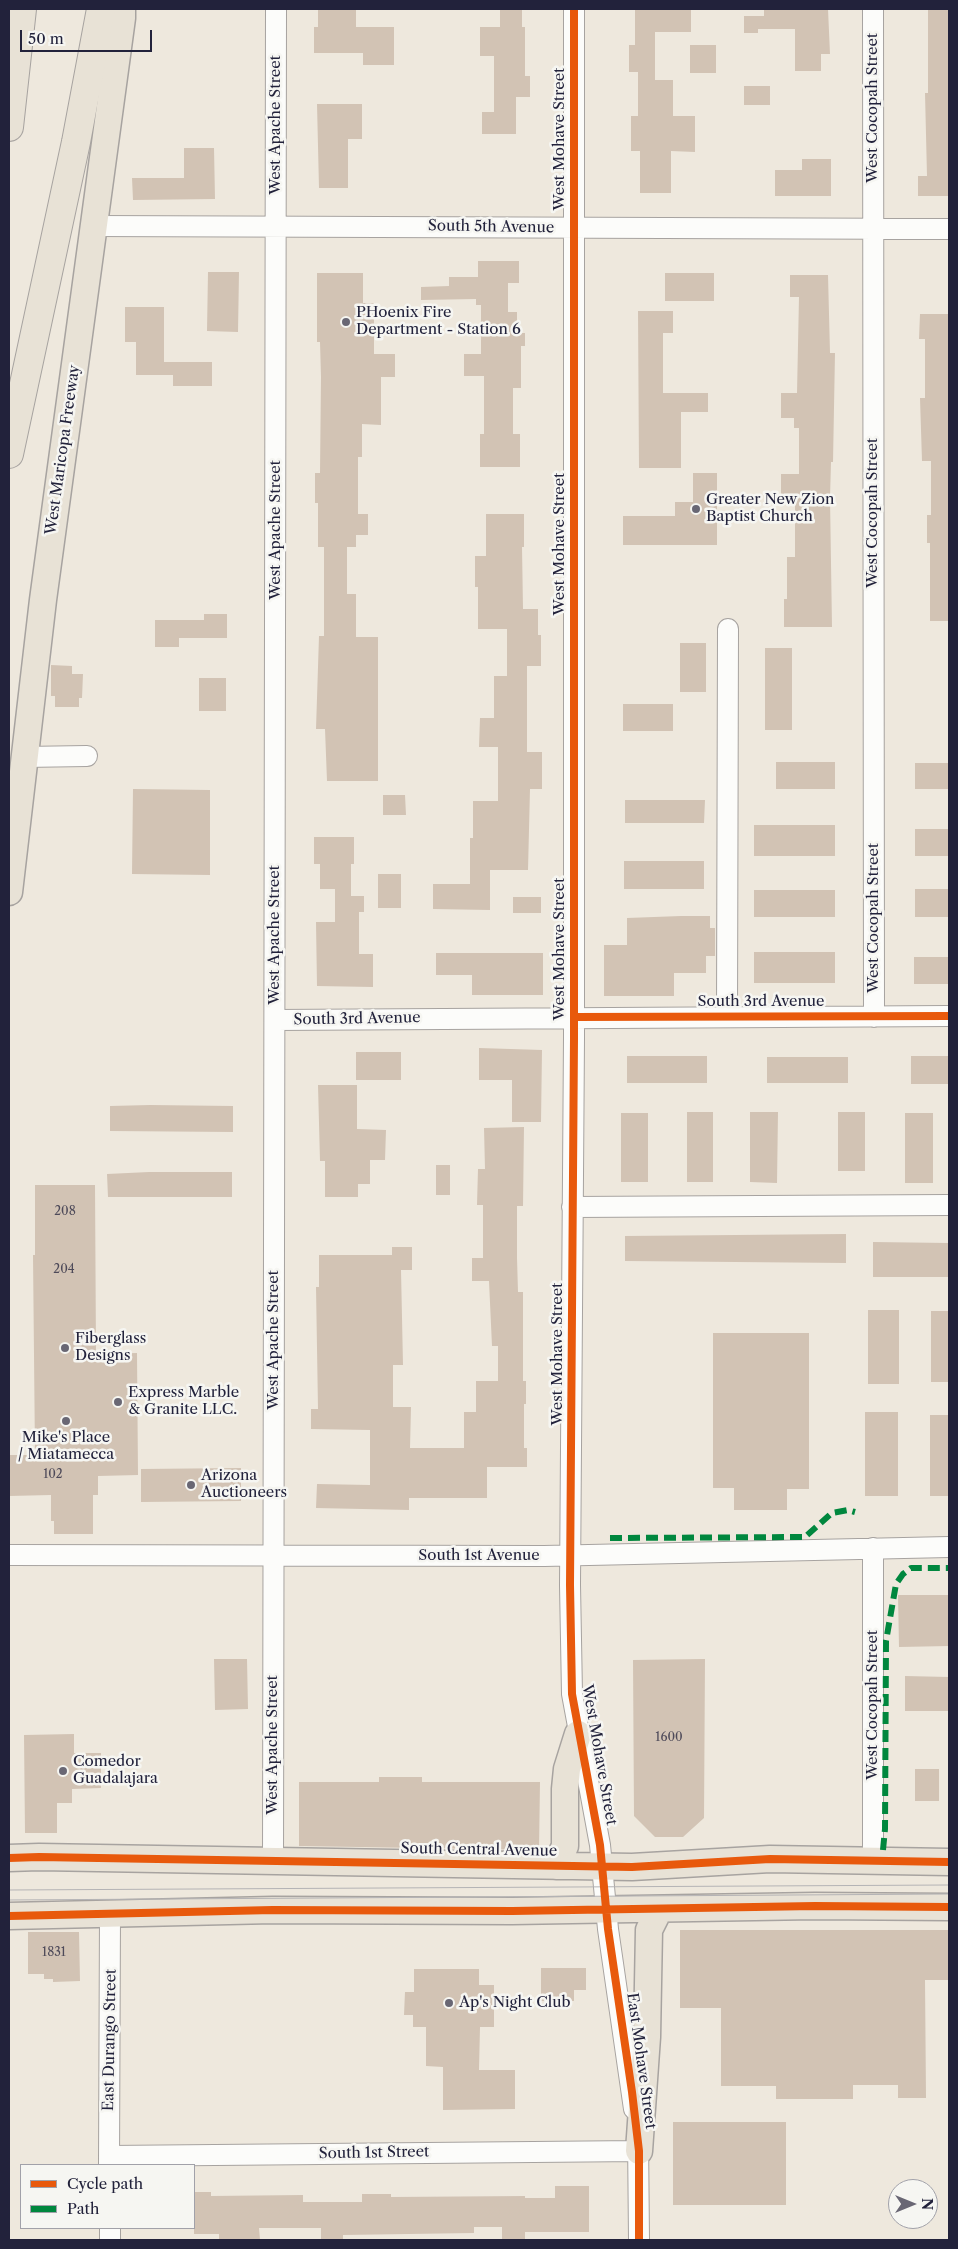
<!DOCTYPE html>
<html>
<head>
<meta charset="utf-8">
<style>
	body { margin:0 }
	#map { position:relative; width:958px; height:2249px; overflow:hidden; background:#eee8dd; font-family:"Libre Caslon Text",serif }
	canvas { display:block }
	.frame { position:absolute; inset:0; border:10px solid #22223b; pointer-events:none }
	.legend { position:absolute; left:20px; top:2164px; width:175px; height:65px; box-sizing:border-box; background:#f6f6f2; border:1px solid #a1a1a9; margin:0; padding:6px 9px; list-style:none; font-size:15px; color:#22223b }
	.legend li { display:flex; align-items:center; gap:10px; height:25px }
	.legend b { width:25px; border:1px solid #a1a1a9 }
	.north { position:absolute; left:888px; top:2179px; width:50px; height:50px; box-sizing:border-box; background:#f6f6f2; border:1px solid #a1a1a9; border-radius:50%; rotate:90deg; font-size:14px; font-weight:700; line-height:20px; text-align:center; color:#22223b }
	.north::after { content:''; display:block; margin:auto; width:18px; height:22px; background:#696774; clip-path:polygon(50% 0,100% 100%,50% 72%,0 100%) }
	.scale { position:absolute; left:20px; top:30px; width:132px; height:22px; box-sizing:border-box; border:2px solid #22223b; border-top:0; padding-left:6px; font-size:15px; line-height:18px; white-space:nowrap; color:#22223b; -webkit-text-stroke:4px #f6f6f2; paint-order:stroke }
</style>
</head>
<body>
<div id="map">
<canvas width="958" height="2249"></canvas>
<div class="frame"></div>
<ul class="legend">
<li><b style="height:6px;background:#e8590c"></b>Cycle path</li>
<li><b style="height:6px;background:#00873e"></b>Path</li>
</ul>
<div class="north">N</div>
<div class="scale">50 m</div>
</div>
<script>
const ctx = document.querySelector('canvas').getContext('2d');
ctx.lineJoin = 'round';
function paint(path, color) { ctx.fillStyle = color; ctx.fill(path, 'evenodd'); }
const shape = rows => new Path2D(rows.map(r => 'M' + r).join(''));
function trace(path, color, width, dash) { ctx.strokeStyle = color; ctx.lineWidth = width; ctx.lineCap = dash ? 'butt' : 'round'; ctx.setLineDash(dash || []); ctx.stroke(path); }
function label(font, color, halo, rows, align = 'center') {
  ctx.font = font + ' "Libre Caslon Text",serif'; ctx.lineWidth = 5; ctx.setLineDash([]); ctx.textBaseline = 'middle'; ctx.strokeStyle = halo; ctx.fillStyle = color; for (const [text, x, y, turn = 0] of rows) {
    ctx.save(); ctx.translate(x, y); ctx.rotate((+turn || 0) * Math.PI / 180); ctx.textAlign = isNaN(turn) ? turn : align; if (halo) ctx.strokeText(text, 0, 0); ctx.fillText(text, 0, 0); ctx.restore();
  }
}
const building = shape([
	[318,9,356,9,356,27,394,27,394,65,363,65,363,53,314,53,314,27,318,27],
	[500,9,522,9,522,27,525,27,525,76,530,76,530,97,516,97,516,134,482,134,482,112,494,112,494,56,480,56,480,27,500,27],
	[635,9,691,9,691,32,655,32,655,80,673,80,673,116,695,116,695,152,671,151,671,193,640,193,640,151,631,151,631,116,638,116,638,72,629,72,629,45,635,45],
	[764,9,828,9,830,54,821,54,821,71,795,71,795,29,758,29,758,33,744,33,744,16,764,16],
	[928,9,949,9,949,196,918,196,918,176,927,176,925,93,928,93],
	[690,45,716,45,716,73,690,73],
	[744,86,770,86,770,105,744,105],
	[317,104,362,104,362,139,348,139,348,188,319,188],
	[184,148,214,148,215,199,133,200,132,178,184,178],
	[802,159,831,159,831,196,775,196,775,170,802,170],
	[478,261,519,261,519,283,508,283,508,312,517,312,517,333,525,333,525,346,521,346,521,388,513,388,513,434,520,434,520,467,480,467,480,434,484,434,484,376,464,376,464,354,481,354,481,305,476,305,476,299,421,300,421,287,449,286,449,277,478,277],
	[208,272,239,272,238,332,207,331],
	[317,273,363,273,363,303,374,303,374,354,395,354,395,377,381,377,381,425,362,424,362,457,358,457,358,514,368,514,368,535,356,535,356,547,347,547,347,594,356,594,356,637,378,637,378,781,327,781,325,729,316,729,319,636,324,636,324,547,318,547,318,503,315,503,315,473,320,473,321,377,320,342,317,342],
	[665,273,714,273,714,301,665,301],
	[790,275,828,275,830,353,835,353,833,462,831,462,830,498,832,627,784,627,784,599,787,599,787,557,795,557,795,498,781,498,781,474,799,474,799,428,794,428,794,418,781,418,781,393,797,393,799,297,790,297],
	[125,307,164,307,164,362,212,362,212,386,173,386,173,375,136,375,136,342,125,342],
	[638,311,673,311,673,333,663,333,663,393,708,393,708,412,681,412,681,468,639,468],
	[920,314,949,314,949,621,930,621,930,543,927,543,927,515,931,515,931,461,922,461,920,398,925,398,925,339,919,339],
	[693,473,717,473,717,545,623,545,623,516,675,516,675,502,693,502],
	[486,514,524,514,524,547,522,547,523,609,538,609,538,635,541,635,541,666,527,666,527,752,542,752,542,789,530,789,528,870,490,870,490,910,433,909,433,884,470,884,470,838,473,838,473,801,498,801,498,747,479,747,480,718,494,718,494,676,507,676,507,629,478,629,478,587,475,587,475,556,486,556],
	[204,614,227,614,227,638,179,638,179,647,155,647,155,620,204,620],
	[680,643,706,643,706,692,680,692],
	[765,648,792,648,792,730,765,730],
	[51,665,72,666,72,674,83,674,82,698,79,698,79,707,55,707,55,696,51,696],
	[199,678,226,678,226,711,199,711],
	[623,704,673,704,673,731,623,731],
	[776,762,835,762,835,789,776,789],
	[915,763,949,763,949,789,915,789],
	[133,789,210,790,210,875,132,874],
	[383,795,405,795,406,815,383,815],
	[625,800,705,800,704,823,625,823],
	[754,825,835,825,835,856,754,856],
	[915,829,949,829,949,856,915,856],
	[314,837,354,837,354,864,351,864,351,896,364,896,364,912,359,912,359,954,373,954,373,987,317,986,316,922,335,922,335,889,320,889,320,864,314,864],
	[624,861,704,861,704,889,624,889],
	[378,874,401,874,401,908,378,908],
	[915,889,949,889,949,917,915,917],
	[754,890,835,890,835,917,754,917],
	[513,897,541,897,541,913,513,913],
	[681,916,710,916,710,928,715,928,715,956,706,956,706,973,674,973,674,996,604,996,604,945,627,945,627,918],
	[754,952,835,952,835,983,754,983],
	[436,953,543,953,543,995,472,995,472,975,436,975],
	[914,957,949,957,949,984,914,984],
	[479,1048,542,1050,541,1122,512,1122,512,1080,479,1080],
	[356,1052,401,1052,401,1080,356,1080],
	[627,1056,707,1056,707,1083,627,1083],
	[911,1056,949,1056,949,1084,911,1084],
	[767,1057,848,1057,848,1083,767,1083],
	[318,1085,357,1085,357,1129,386,1130,385,1160,370,1160,370,1184,358,1184,358,1197,325,1197,325,1161,320,1161],
	[150,1105,233,1106,233,1132,110,1131,110,1106],
	[687,1112,713,1112,713,1182,687,1182],
	[750,1112,778,1112,777,1183,750,1182],
	[838,1112,865,1112,865,1171,838,1171],
	[621,1113,648,1113,648,1182,621,1182],
	[905,1113,933,1113,933,1183,905,1183],
	[524,1127,523,1206,517,1206,517,1258,518,1292,523,1292,523,1381,526,1381,526,1404,524,1404,524,1448,527,1448,527,1467,487,1467,487,1498,409,1498,409,1510,316,1508,317,1484,370,1485,370,1430,311,1429,311,1409,318,1409,316,1287,319,1287,319,1255,392,1255,392,1247,412,1247,412,1270,401,1270,403,1365,393,1365,393,1407,411,1407,410,1448,464,1448,464,1412,476,1412,476,1381,498,1381,498,1346,492,1346,489,1281,472,1281,472,1258,483,1258,483,1205,477,1205,478,1169,485,1169,484,1128],
	[436,1165,450,1165,450,1195,436,1195],
	[149,1172,232,1172,232,1197,108,1197,107,1174],
	[35,1185,95,1185,96,1354,137,1353,138,1475,98,1476,98,1495,93,1495,93,1534,54,1534,54,1521,51,1521,51,1495,9,1496,9,1455,35,1455,33,1255,35,1255],
	[846,1234,846,1263,625,1261,625,1236],
	[873,1242,949,1243,949,1277,873,1277],
	[868,1310,899,1310,899,1384,868,1384],
	[931,1311,949,1311,949,1382,931,1382],
	[713,1333,809,1333,809,1489,787,1489,787,1510,734,1510,734,1488,713,1488],
	[865,1412,898,1412,898,1496,865,1496],
	[930,1415,949,1415,949,1496,930,1496],
	[241,1468,241,1501,141,1502,141,1469],
	[898,1595,949,1595,949,1646,899,1647],
	[214,1659,247,1659,248,1709,215,1710],
	[705,1659,704,1818,683,1837,655,1837,634,1816,633,1660],
	[905,1676,949,1677,949,1711,905,1711],
	[74,1734,74,1753,101,1753,101,1788,72,1789,72,1803,57,1803,57,1833,25,1833,24,1735],
	[915,1769,939,1769,939,1801,915,1801],
	[379,1777,422,1777,422,1782,540,1782,539,1850,299,1846,299,1782,379,1782],
	[680,1930,949,1930,949,1980,925,1980,926,2098,898,2098,898,2085,853,2085,853,2099,776,2099,776,2086,721,2086,721,2008,680,2008],
	[28,1932,79,1932,80,1981,53,1982,53,1979,44,1979,44,1974,28,1974],
	[541,1968,586,1968,586,1990,574,1990,574,2001,541,2001],
	[414,1969,479,1969,479,1985,494,1985,494,2027,480,2027,479,2070,515,2070,515,2109,443,2110,443,2067,426,2066,426,2027,413,2027,413,2015,404,2015,405,1992,414,1992],
	[673,2122,786,2122,786,2205,673,2205],
	[555,2186,589,2186,589,2232,525,2232,525,2240,502,2240,502,2227,474,2227,474,2233,343,2235,343,2240,321,2240,321,2228,259,2228,260,2240,219,2240,219,2234,194,2234,194,2192,211,2192,211,2196,303,2195,303,2202,362,2202,362,2194,391,2194,391,2197,525,2196,525,2198,555,2198]
]);
const minor = shape([
	[574,9,574,1038,570,1585,572,1694,600,1845,608,1929,634,2109],
	[873,9,874,1017],
	[94,226,949,229],
	[24,757,87,756],
	[727,1016,728,629],
	[275,1020,949,1016],
	[572,1207,949,1205],
	[9,1555,544,1556,949,1547],
	[273,1861,276,9],
	[873,1861,873,1548],
	[638,2137,639,2240],
	[109,2156,639,2151],
	[109,2165,110,1914],
	[110,2228,110,2240]
]);
const major = shape([
	[9,892,43,600,122,18,122,9],
	[9,1858,39,1857,632,1867,770,1859,949,1862],
	[556,1866,565,1846,565,1789,567,1769,578,1734],
	[9,1916,273,1910,512,1911,815,1906,949,1907],
	[639,2151,647,2037,649,1930,659,1910]
]);
const highway = shape([
	[9,127,22,9],
	[9,454,76,142,101,9]
]);
const tram = shape([
	[9,1890,949,1885],
	[9,1900,949,1894]
]);
const quiet = shape([
	[610,1538,805,1537,832,1513,848,1510,855,1512],
	[883,1850,885,1829,886,1641,896,1584,903,1574,911,1568,949,1568]
]);
const cycleway = shape([
	[574,9,574,1038,570,1585,572,1694,600,1845,608,1929,632,2092,639,2151,639,2240],
	[574,1017,949,1016],
	[9,1858,39,1857,632,1867,770,1859,949,1862],
	[9,1916,273,1910,512,1911,815,1906,949,1907]
]);
const markers = [
	[346,322,5,"#696774"],
	[696,509,5,"#696774"],
	[65,1348,5,"#696774"],
	[118,1402,5,"#696774"],
	[66,1421,5,"#696774"],
	[191,1485,5,"#696774"],
	[63,1771,5,"#696774"],
	[449,2003,5,"#696774"]
];
const numberNames = [
	["208",65,1212],
	["204",64,1270],
	["102",53,1475],
	["1600",669,1738],
	["1831",54,1953]
];
const streetNames = [
	["West Cocopah Street",873,108,-90],
	["West Apache Street",276,125,-90],
	["West Mohave Street",560,139,-90],
	["South 5th Avenue",491,227,1],
	["West Maricopa Freeway",63,450,-82],
	["West Cocopah Street",873,513,-90],
	["West Apache Street",276,530,-90],
	["West Mohave Street",560,544,-90],
	["West Cocopah Street",874,918,-90],
	["West Apache Street",275,935,-90],
	["West Mohave Street",560,949,-90],
	["South 3rd Avenue",761,1002],
	["South 3rd Avenue",357,1019,-1],
	["West Apache Street",274,1340,-90],
	["West Mohave Street",558,1354,-90],
	["South 1st Avenue",479,1556],
	["West Cocopah Street",873,1705,-90],
	["West Apache Street",273,1745,-90],
	["West Mohave Street",599,1755,80],
	["South Central Avenue",479,1850,1],
	["East Durango Street",110,2040,-89],
	["East Mohave Street",641,2061,82],
	["South 1st Street",374,2153,-1]
];
const poiNames = [
	["PHoenix Fire",356,313],
	["Department - Station 6",356,330],
	["Greater New Zion",706,500],
	["Baptist Church",706,517],
	["Fiberglass",75,1339],
	["Designs",75,1356],
	["Express Marble",128,1393],
	["& Granite LLC.",128,1410],
	["Mike's Place",66,1438,"center"],
	["/ Miatamecca",66,1455,"center"],
	["Arizona",201,1476],
	["Auctioneers",201,1493],
	["Comedor",73,1762],
	["Guadalajara",73,1779],
	["Ap's Night Club",459,2003]
];
paint(building, '#d2c3b4');
trace(minor, '#a7a3a0', 22);
trace(major, '#a7a3a0', 29);
trace(highway, '#a7a3a0', 30);
trace(minor, '#fcfcfa', 20);
trace(major, '#e8e2d6', 26);
trace(highway, '#e8e2d6', 28);
trace(tram, '#b4b3b5', 1);
trace(quiet, '#00873e', 6, [12, 6]);
trace(cycleway, '#e8590c', 8);
for (const [x, y, r, color] of markers) { const dot = new Path2D(); dot.arc(x, y, r, 0, 2 * Math.PI); ctx.fillStyle = color; ctx.fill(dot); trace(dot, '#f6f6f2', 2); }
label('12px', '#4e4a59', null, numberNames);
label('15px', '#22223b', '#f6f6f2', streetNames);
label('15px', '#22223b', '#f6f6f2', poiNames, 'left');
</script>
</body>
</html>
